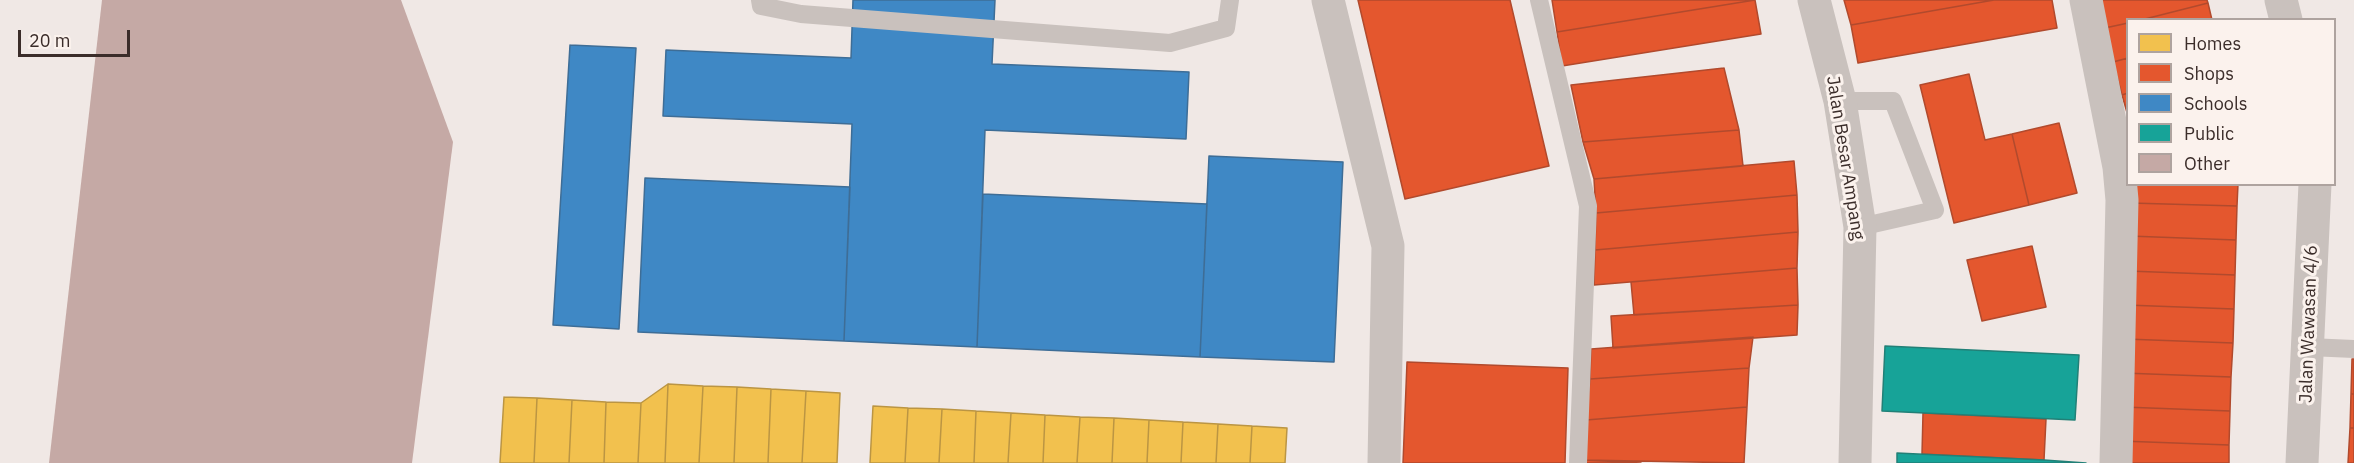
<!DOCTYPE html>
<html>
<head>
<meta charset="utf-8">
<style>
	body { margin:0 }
	#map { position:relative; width:2354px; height:463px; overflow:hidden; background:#f0e8e5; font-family:"IBM Plex Sans",sans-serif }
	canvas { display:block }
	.legend { position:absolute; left:2126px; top:18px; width:210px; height:168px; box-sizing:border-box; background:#fbf2ed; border:2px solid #aea39f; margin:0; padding:8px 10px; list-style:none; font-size:18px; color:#3b2d2a }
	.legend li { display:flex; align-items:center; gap:12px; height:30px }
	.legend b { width:30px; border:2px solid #aea39f }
	.scale { position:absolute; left:18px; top:30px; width:112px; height:27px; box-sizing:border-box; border:3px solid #3b2d2a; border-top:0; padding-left:8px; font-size:18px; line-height:21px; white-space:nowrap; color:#3b2d2a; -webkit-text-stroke:4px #fbf2ed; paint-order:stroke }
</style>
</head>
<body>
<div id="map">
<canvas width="2354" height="463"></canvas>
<ul class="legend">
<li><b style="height:16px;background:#f2c14e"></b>Homes</li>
<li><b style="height:16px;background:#e4572e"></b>Shops</li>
<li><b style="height:16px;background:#3f88c5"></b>Schools</li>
<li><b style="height:16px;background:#17a398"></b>Public</li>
<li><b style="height:16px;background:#c5a9a5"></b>Other</li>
</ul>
<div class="scale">20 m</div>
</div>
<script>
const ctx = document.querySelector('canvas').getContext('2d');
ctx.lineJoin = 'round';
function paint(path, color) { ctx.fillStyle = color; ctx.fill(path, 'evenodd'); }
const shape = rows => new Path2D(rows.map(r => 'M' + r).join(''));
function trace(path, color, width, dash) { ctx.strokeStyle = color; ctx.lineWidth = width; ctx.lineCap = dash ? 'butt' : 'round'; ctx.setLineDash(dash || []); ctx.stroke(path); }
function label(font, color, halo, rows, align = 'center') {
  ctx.font = font + ' "IBM Plex Sans",sans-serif'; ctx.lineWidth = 6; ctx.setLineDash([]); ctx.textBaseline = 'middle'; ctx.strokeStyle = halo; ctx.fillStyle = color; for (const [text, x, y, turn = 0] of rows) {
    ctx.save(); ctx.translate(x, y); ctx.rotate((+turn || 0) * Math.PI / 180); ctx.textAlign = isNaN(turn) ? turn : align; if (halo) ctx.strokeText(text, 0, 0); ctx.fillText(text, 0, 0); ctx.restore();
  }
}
const homes = shape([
	[668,384,703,386,699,463,665,463,668,384],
	[668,384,665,463,638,463,641,403,668,384],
	[703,386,737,387,734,463,699,463,703,386],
	[737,387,771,389,768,463,734,463,737,387],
	[771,389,806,391,802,463,768,463,771,389],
	[806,391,840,393,837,463,802,463,806,391],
	[504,397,537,398,534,463,500,463,504,397],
	[537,398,572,400,569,463,534,463,537,398],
	[572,400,606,402,604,463,569,463,572,400],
	[606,402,641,403,638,463,604,463,606,402],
	[873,406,908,408,905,463,870,463,873,406],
	[908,408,942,409,939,463,905,463,908,408],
	[942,409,976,411,974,463,939,463,942,409],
	[976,411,1011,413,1008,463,974,463,976,411],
	[1011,413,1045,415,1043,463,1008,463,1011,413],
	[1045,415,1080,417,1077,463,1043,463,1045,415],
	[1080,417,1114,418,1112,463,1077,463,1080,417],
	[1114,418,1149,420,1147,463,1112,463,1114,418],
	[1149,420,1183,422,1181,463,1147,463,1149,420],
	[1183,422,1218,424,1216,463,1181,463,1183,422],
	[1218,424,1252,426,1250,463,1216,463,1218,424],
	[1252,426,1287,428,1285,463,1250,463,1252,426]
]);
const shops = shape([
	[1358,0,1510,0,1549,166,1405,199,1358,0],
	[1552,0,1755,0,1557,32,1552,0],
	[1755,0,1761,34,1562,66,1557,32,1755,0],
	[1844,0,1994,0,1851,25,1844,0],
	[1994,0,2052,0,2057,28,1858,63,1851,25,1994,0],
	[2098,0,2207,0,2208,3,2141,20,2128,20,2128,23,2105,28,2098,0],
	[2208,3,2212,20,2141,20,2208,3],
	[2128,23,2128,58,2113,62,2105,28,2128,23],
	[2128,58,2128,93,2122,95,2113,62,2128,58],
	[1724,68,1739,130,1583,142,1571,85,1724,68],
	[1969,74,1985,140,2012,134,2029,205,1954,223,1920,85,1969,74],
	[2128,93,2128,116,2122,95,2128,93],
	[2059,123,2077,193,2029,205,2012,134,2059,123],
	[1739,130,1743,166,1594,179,1583,142,1739,130],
	[1794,161,1797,195,1596,213,1594,179,1794,161],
	[2131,184,2238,184,2237,206,2130,203,2131,184],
	[1797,195,1798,232,1595,250,1596,213,1797,195],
	[2130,203,2237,206,2236,240,2129,236,2130,203],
	[1798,232,1797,268,1594,285,1595,250,1798,232],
	[2129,236,2236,240,2235,275,2128,271,2129,236],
	[2032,246,2046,307,1982,321,1967,260,2032,246],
	[1797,268,1798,305,1634,315,1631,282,1797,268],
	[2128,271,2235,275,2234,309,2126,305,2128,271],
	[1798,305,1797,335,1613,348,1611,316,1798,305],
	[2126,305,2234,309,2233,343,2125,339,2126,305],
	[1753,337,1749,368,1590,379,1591,349,1753,337],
	[2125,339,2233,343,2231,377,2123,373,2125,339],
	[2352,359,2354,359,2354,394,2351,394,2352,359],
	[1407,362,1568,368,1565,463,1403,463,1407,362],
	[1749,368,1747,407,1586,420,1590,379,1749,368],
	[2123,373,2231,377,2230,411,2123,407,2123,373],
	[2351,394,2354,394,2354,428,2350,428,2351,394],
	[1747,407,1744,463,1584,460,1586,420,1747,407],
	[2123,407,2230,411,2229,445,2121,441,2123,407],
	[1923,413,2046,419,2044,460,1922,454,1923,413],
	[2350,428,2354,428,2354,463,2348,463,2350,428],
	[2121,441,2229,445,2229,463,2120,463,2121,441],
	[1584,460,1641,463,1584,463,1584,460]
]);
const schools = shape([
	[853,0,995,0,992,64,1189,72,1186,139,985,130,977,347,844,341,852,124,663,116,666,50,851,58,853,0],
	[570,45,636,48,619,329,553,325,570,45],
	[1209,156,1343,162,1334,362,1200,357,1209,156],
	[645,178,850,187,844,341,638,332,645,178],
	[983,194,1207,204,1200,357,977,347,983,194]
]);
const public = shape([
	[1885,346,2079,355,2075,420,1882,411,1885,346],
	[1897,453,2044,460,2086,463,1897,463,1897,453]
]);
const building = shape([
	[102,0,401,0,453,142,412,463,49,463]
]);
const service = shape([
	[760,0,761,6,801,14,1170,43,1226,28,1230,0],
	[1539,0,1588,206,1578,463],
	[1840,101,1893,101,1935,210,1860,227],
	[2309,347,2354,349]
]);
const minor = shape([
	[1328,0,1388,246,1384,463],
	[2086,0,2119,167,2122,200,2116,463],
	[2281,0,2286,20],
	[2302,463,2315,184]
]);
const tertiary = shape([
	[1814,0,1840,101,1860,227,1855,463]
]);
const streetNames = [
	["Jalan Besar Ampang",1845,158,81],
	["Jalan Wawasan 4/6",2309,324,-88]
];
paint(homes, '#f2c14e');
trace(homes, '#bb9543', 1.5);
paint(shops, '#e4572e');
trace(shops, '#b14a2d', 1.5);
paint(schools, '#3f88c5');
trace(schools, '#3e6d96', 1.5);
paint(public, '#17a398');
trace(public, '#228077', 1.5);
paint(building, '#c5a9a5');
trace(service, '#c9c1bd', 18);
trace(minor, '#c9c1bd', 33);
trace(tertiary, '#c9c1bd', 33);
label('18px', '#3b2d2a', '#fbf2ed', streetNames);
</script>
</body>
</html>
